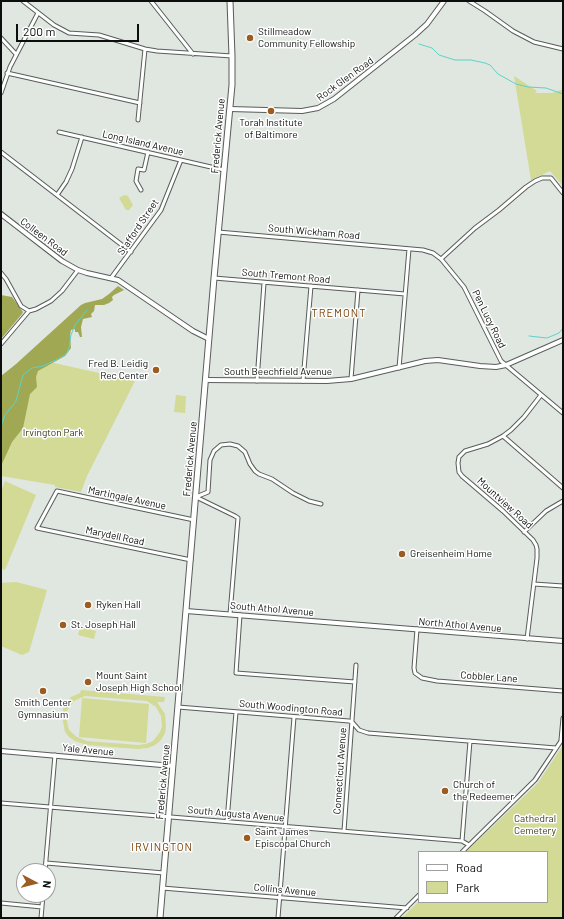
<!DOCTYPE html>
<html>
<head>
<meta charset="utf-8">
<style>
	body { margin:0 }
	#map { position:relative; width:564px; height:919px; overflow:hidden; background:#e0e6e0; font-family:Barlow,sans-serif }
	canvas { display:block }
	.frame { position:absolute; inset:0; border:2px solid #0c0e0d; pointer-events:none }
	.legend { position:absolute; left:418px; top:851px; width:130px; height:52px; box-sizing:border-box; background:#fff; border:1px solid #9e9f9e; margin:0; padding:5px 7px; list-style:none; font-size:12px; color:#0c0e0d }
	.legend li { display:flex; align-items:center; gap:8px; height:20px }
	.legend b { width:20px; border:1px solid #9e9f9e }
	.north { position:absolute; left:16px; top:863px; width:40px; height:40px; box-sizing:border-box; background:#fff; border:1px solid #9e9f9e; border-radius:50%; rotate:97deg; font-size:11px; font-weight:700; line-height:16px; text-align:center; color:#0c0e0d }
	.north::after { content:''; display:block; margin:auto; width:14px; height:18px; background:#9b5c23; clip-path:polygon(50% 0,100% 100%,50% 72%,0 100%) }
	.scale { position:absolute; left:16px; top:24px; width:123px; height:18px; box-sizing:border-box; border:2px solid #0c0e0d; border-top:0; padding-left:5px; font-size:12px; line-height:14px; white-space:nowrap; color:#0c0e0d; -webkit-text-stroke:3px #fff; paint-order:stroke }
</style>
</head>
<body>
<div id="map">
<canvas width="564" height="919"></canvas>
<div class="frame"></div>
<ul class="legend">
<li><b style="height:5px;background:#fff"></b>Road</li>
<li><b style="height:11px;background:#d2da95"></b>Park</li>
</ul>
<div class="north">N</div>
<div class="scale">200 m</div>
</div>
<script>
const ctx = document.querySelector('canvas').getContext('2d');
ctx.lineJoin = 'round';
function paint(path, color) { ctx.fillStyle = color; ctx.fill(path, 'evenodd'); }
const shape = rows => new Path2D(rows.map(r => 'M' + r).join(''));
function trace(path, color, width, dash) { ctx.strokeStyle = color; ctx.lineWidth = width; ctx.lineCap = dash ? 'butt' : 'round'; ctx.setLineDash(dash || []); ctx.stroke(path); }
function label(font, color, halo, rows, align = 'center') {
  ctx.font = font + ' Barlow,sans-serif'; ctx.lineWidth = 3; ctx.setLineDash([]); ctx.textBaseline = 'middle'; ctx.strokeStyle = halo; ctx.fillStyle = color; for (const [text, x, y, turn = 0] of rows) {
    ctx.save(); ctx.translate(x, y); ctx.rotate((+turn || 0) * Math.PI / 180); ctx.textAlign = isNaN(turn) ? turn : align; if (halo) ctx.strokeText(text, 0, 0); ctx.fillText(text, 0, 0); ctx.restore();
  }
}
const green = shape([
	[514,76,537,91,535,93,552,93,563,89,563,186,550,171,531,180],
	[124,195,128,196,133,205,129,210,126,210,119,198],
	[45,361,135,381,87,476,81,492,55,487,55,485,1,476,1,432,6,416],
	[176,395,186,396,185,413,174,412],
	[5,481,36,495,5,570,1,568,1,491],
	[16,582,47,590,29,652,22,655,1,646,1,583],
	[80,627,96,631,94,639,78,635],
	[81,690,165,697,164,702,157,702,165,714,166,727,165,733,161,740,155,745,148,748,138,749,87,745,75,741,69,737,65,732,62,716,63,709,66,703,71,697,80,693],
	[85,696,147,701,156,707,161,716,162,726,160,732,153,741,146,744,138,745,87,741,77,737,69,730,66,717,67,711,74,701],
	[82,698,149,704,146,743,79,737],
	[563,745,563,918,402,918,419,901,419,902,547,902,547,852,466,852,538,783]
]);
const forest = shape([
	[118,286,124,290,114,295,112,297,113,300,109,303,104,305,95,305,94,311,91,314,92,317,83,319,81,327,82,337,80,337,78,332,75,332,75,329,71,330,70,336,71,348,65,356,38,371,36,377,37,387,30,394,23,428,12,442,1,466,1,376,16,364,81,305,85,303,102,299,109,294],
	[1,295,12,297,23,312,22,314,1,339]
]);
const stream = shape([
	[419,44,432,48,439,55,455,60,471,60,485,63,490,65,498,74,516,84,528,87,546,88,563,94],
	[529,336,547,338,559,333,563,328],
	[1,426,5,415,16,401,23,375,32,368,43,366,60,358,67,353,69,348,71,335,75,325,87,310]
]);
const minor = shape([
	[23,1,54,25,69,33,99,35,145,49,157,51,232,56],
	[151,1,193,54],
	[469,1,485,11,513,31,534,42,563,49],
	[1,38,16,54],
	[7,73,140,103],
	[1,93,10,67,38,13],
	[138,120,145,49],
	[59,132,224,170],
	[1,152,131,252],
	[141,190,136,181,138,169,144,170,148,152],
	[57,195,66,182,72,169,82,137],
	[218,232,423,250,433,253,441,259,464,287,501,361,563,413],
	[441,259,475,228,499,210,526,187,535,181,542,178,551,178,563,193],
	[1,273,6,279,21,306,29,311,36,309,51,301,62,291,78,270],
	[111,278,161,210,181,160],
	[214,278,405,294],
	[1,344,29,311],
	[399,368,409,249],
	[351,379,358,290],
	[257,381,264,283],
	[303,381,311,286],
	[503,436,563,488],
	[196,497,208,492,210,460,214,451,221,445,230,444,238,446,245,452,250,464,255,471,259,474,272,479,293,493,309,501,321,504],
	[196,497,235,516,238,518,230,614],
	[524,532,546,511,563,501],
	[191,560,37,528,57,491,194,520],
	[534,584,563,586],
	[240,615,236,673,355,682],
	[417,629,414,668,415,673,422,678,437,681,563,691],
	[527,639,537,558,537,549,536,545,533,540,503,511,462,476,459,472,458,463,459,457,465,451,488,444,503,436,511,430,524,417,541,395],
	[178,707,349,721,352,722,359,730,368,733,556,748],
	[561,740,563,718],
	[1,803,462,841,469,845],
	[227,821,236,712],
	[344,831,356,665],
	[462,841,470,741],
	[462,852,535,780,563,738],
	[46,863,164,873],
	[45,871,55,755],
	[162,888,407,908],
	[1,903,42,907],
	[41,918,43,895],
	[278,918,294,717],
	[396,918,419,895]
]);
const tertiary = shape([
	[230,109,302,111,318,108,334,99,415,35,427,24,444,1],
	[1,214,62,261,78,270,87,273,118,280,193,331,209,339],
	[205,380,327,381,351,379,425,361,438,360,480,366,496,367,506,365,563,340],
	[186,611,563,641],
	[1,751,173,766]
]);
const primary = shape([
	[160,918,214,278,232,85,232,56,230,1]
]);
const markers = [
	[250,38,4,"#9b5c23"],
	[271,111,4,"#9b5c23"],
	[156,370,4,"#9b5c23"],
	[402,554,4,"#9b5c23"],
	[88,605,4,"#9b5c23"],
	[63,625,4,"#9b5c23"],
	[88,682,4,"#9b5c23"],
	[43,691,4,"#9b5c23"],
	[445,791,4,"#9b5c23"],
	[247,838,4,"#9b5c23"]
];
const poiNames = [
	["Stillmeadow",258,32],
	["Community Fellowship",258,44],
	["Torah Institute",271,123,"center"],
	["of Baltimore",271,135,"center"],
	["Fred B. Leidig",148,364,"right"],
	["Rec Center",148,376,"right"],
	["Greisenheim Home",410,554],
	["Ryken Hall",96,605],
	["St. Joseph Hall",71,625],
	["Mount Saint",96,676],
	["Joseph High School",96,688],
	["Smith Center",43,703,"center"],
	["Gymnasium",43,715,"center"],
	["Church of",453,785],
	["the Redeemer",453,797],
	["Saint James",255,832],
	["Episcopal Church",255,844]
];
const streetNames = [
	["Rock Glen Road",345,79,-36],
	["Frederick Avenue",218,136,-85],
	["Long Island Avenue",143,143,13],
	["Stafford Street",138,227,-56],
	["South Wickham Road",314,232,5],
	["Colleen Road",44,237,37],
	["South Tremont Road",286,276,5],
	["Pen Lucy Road",489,319,64],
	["South Beechfield Avenue",278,372],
	["Frederick Avenue",190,459,-85],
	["Martingale Avenue",127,498,12],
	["Mountview Road",505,503,42],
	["Marydell Road",115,536,12],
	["South Athol Avenue",272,609,5],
	["North Athol Avenue",460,625,5],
	["Cobbler Lane",489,677,4],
	["South Woodington Road",291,708,5],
	["Yale Avenue",88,750,5],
	["Connecticut Avenue",340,771,-86],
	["Frederick Avenue",163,782,-85],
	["South Augusta Avenue",236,814,5],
	["Collins Avenue",285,890,5]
];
const parkNames = [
	["Irvington Park",53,433],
	["Cathedral",535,819],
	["Cemetery",535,831]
];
const neighbourhoodNames = [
	["TREMONT",339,313],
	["IRVINGTON",162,847]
];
paint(green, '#d2da95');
paint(forest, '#a1a854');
trace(stream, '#5cd3c7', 1);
trace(minor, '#575d58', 5);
trace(tertiary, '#575d58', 6);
trace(primary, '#575d58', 7);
trace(minor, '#fff', 3);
trace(tertiary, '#fff', 4);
trace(primary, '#fff', 5);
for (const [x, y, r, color] of markers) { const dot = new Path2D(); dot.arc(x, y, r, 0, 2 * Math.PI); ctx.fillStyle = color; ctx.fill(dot); trace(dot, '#fff', 1.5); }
label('10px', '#0c0e0d', '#fff', poiNames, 'left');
label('10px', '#0c0e0d', '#fff', streetNames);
label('10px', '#373a16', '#fff', parkNames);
ctx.letterSpacing = '1px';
label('11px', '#7a4309', '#fff', neighbourhoodNames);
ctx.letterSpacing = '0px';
</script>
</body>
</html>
